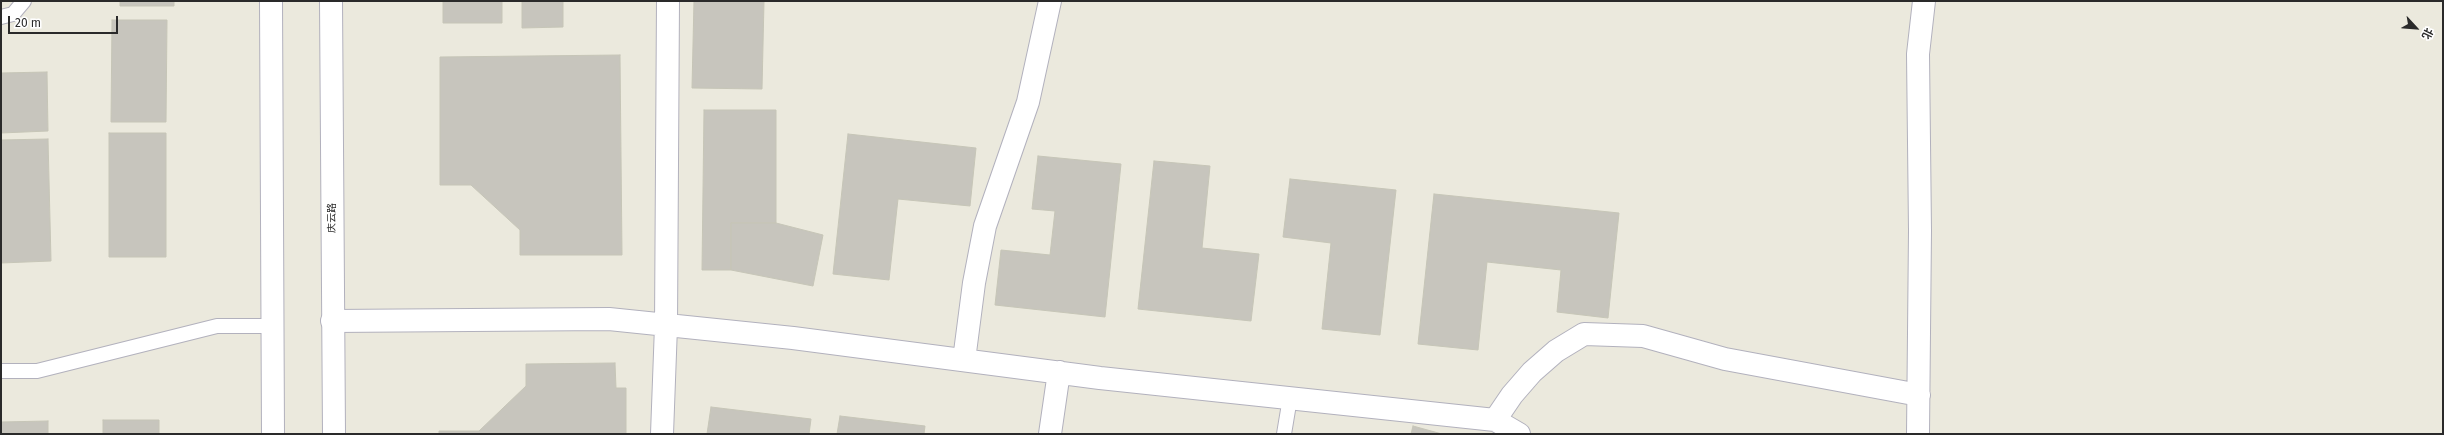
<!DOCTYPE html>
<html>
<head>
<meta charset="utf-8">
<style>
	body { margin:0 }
	#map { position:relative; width:2444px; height:435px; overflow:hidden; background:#ebe9dd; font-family:"Fira Sans","Noto Sans SC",sans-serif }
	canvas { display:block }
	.frame { position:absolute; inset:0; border:2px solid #2a2a2a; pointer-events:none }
	.north { position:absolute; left:2396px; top:8px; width:40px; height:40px; -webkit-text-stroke:3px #fff; paint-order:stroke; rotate:116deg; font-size:11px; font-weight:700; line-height:16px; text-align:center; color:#2a2a2a }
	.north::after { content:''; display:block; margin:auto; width:14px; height:18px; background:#2a2a2a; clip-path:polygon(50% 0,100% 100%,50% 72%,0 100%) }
	.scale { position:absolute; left:8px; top:16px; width:110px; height:18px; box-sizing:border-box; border:2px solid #2a2a2a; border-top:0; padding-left:5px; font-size:12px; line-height:14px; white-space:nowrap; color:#2a2a2a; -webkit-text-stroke:3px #fff; paint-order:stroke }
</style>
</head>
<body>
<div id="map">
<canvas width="2444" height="435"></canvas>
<div class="frame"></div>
<div class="north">北</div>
<div class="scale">20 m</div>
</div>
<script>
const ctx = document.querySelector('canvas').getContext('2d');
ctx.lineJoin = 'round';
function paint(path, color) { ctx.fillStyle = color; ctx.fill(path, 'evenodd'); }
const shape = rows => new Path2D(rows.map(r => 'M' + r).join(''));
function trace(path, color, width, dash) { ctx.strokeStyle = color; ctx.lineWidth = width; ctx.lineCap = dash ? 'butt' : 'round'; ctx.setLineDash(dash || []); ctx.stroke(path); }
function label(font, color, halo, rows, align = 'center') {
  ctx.font = font + ' "Fira Sans","Noto Sans SC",sans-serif'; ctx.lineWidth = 4; ctx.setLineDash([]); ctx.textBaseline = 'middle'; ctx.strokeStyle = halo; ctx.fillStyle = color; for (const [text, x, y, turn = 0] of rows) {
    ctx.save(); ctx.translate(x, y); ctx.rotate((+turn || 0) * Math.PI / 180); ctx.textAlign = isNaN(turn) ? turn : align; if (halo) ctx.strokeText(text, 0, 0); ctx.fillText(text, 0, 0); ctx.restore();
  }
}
const building = shape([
	[120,1,174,1,174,6,120,6,120,1],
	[443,1,502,1,502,23,443,23,443,1],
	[522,1,563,1,563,27,522,28,522,1],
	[694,1,764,1,762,89,692,88,694,1],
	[112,20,167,20,166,122,111,122,112,20],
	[620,55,622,255,520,255,520,230,471,185,440,185,440,57,620,55],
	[47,72,48,131,1,133,1,73,47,72],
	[704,110,776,110,776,223,731,223,731,270,702,270,704,110],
	[109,133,166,133,166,257,109,257,109,133],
	[848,134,976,148,970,206,898,199,889,280,833,274,848,134],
	[48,139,51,261,1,263,1,140,48,139],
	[1038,156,1121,164,1105,317,995,305,1001,250,1050,255,1055,211,1032,209,1038,156],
	[1154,161,1210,166,1202,248,1259,254,1251,321,1138,309,1154,161],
	[1290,179,1396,190,1380,335,1322,329,1331,243,1283,237,1290,179],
	[1434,194,1619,213,1608,318,1557,312,1561,270,1487,262,1478,350,1418,344,1434,194],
	[731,223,776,223,823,235,813,286,731,270,731,223],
	[615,363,616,388,626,388,626,434,439,434,439,431,479,431,526,386,526,364,615,363],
	[711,407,811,419,809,434,707,434,711,407],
	[840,416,925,426,924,434,837,434,840,416],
	[103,420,159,420,159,434,103,434,103,420],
	[48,421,48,434,1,434,1,422,48,421],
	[1413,426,1442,434,1411,434,1413,426]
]);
const lane = shape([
	[1,17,13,14,24,1],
	[1,371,37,371,217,326,272,326],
	[1284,434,1290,398]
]);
const street = shape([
	[332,321,609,319,793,338,1100,378,1495,420,1519,434],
	[964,360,974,283,985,226,1028,102,1050,1],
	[1495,420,1512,395,1532,372,1556,351,1584,334,1643,336,1725,359,1919,395],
	[662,434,666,326,668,1],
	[1050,434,1059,372],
	[1918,434,1920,231,1918,54,1924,1]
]);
const secondary = shape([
	[271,1,273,434],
	[331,1,334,434]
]);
const streetNames = [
	["庆云路",332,218,-90]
];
paint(building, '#c7c5bd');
trace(building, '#c6c5b7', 1);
trace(lane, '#b2b1bd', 16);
trace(street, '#b2b1bd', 24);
trace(secondary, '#b2b1bd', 24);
trace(lane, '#fff', 14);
trace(street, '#fff', 22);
trace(secondary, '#fff', 22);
label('10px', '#2a2a2a', '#fff', streetNames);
</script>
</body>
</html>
